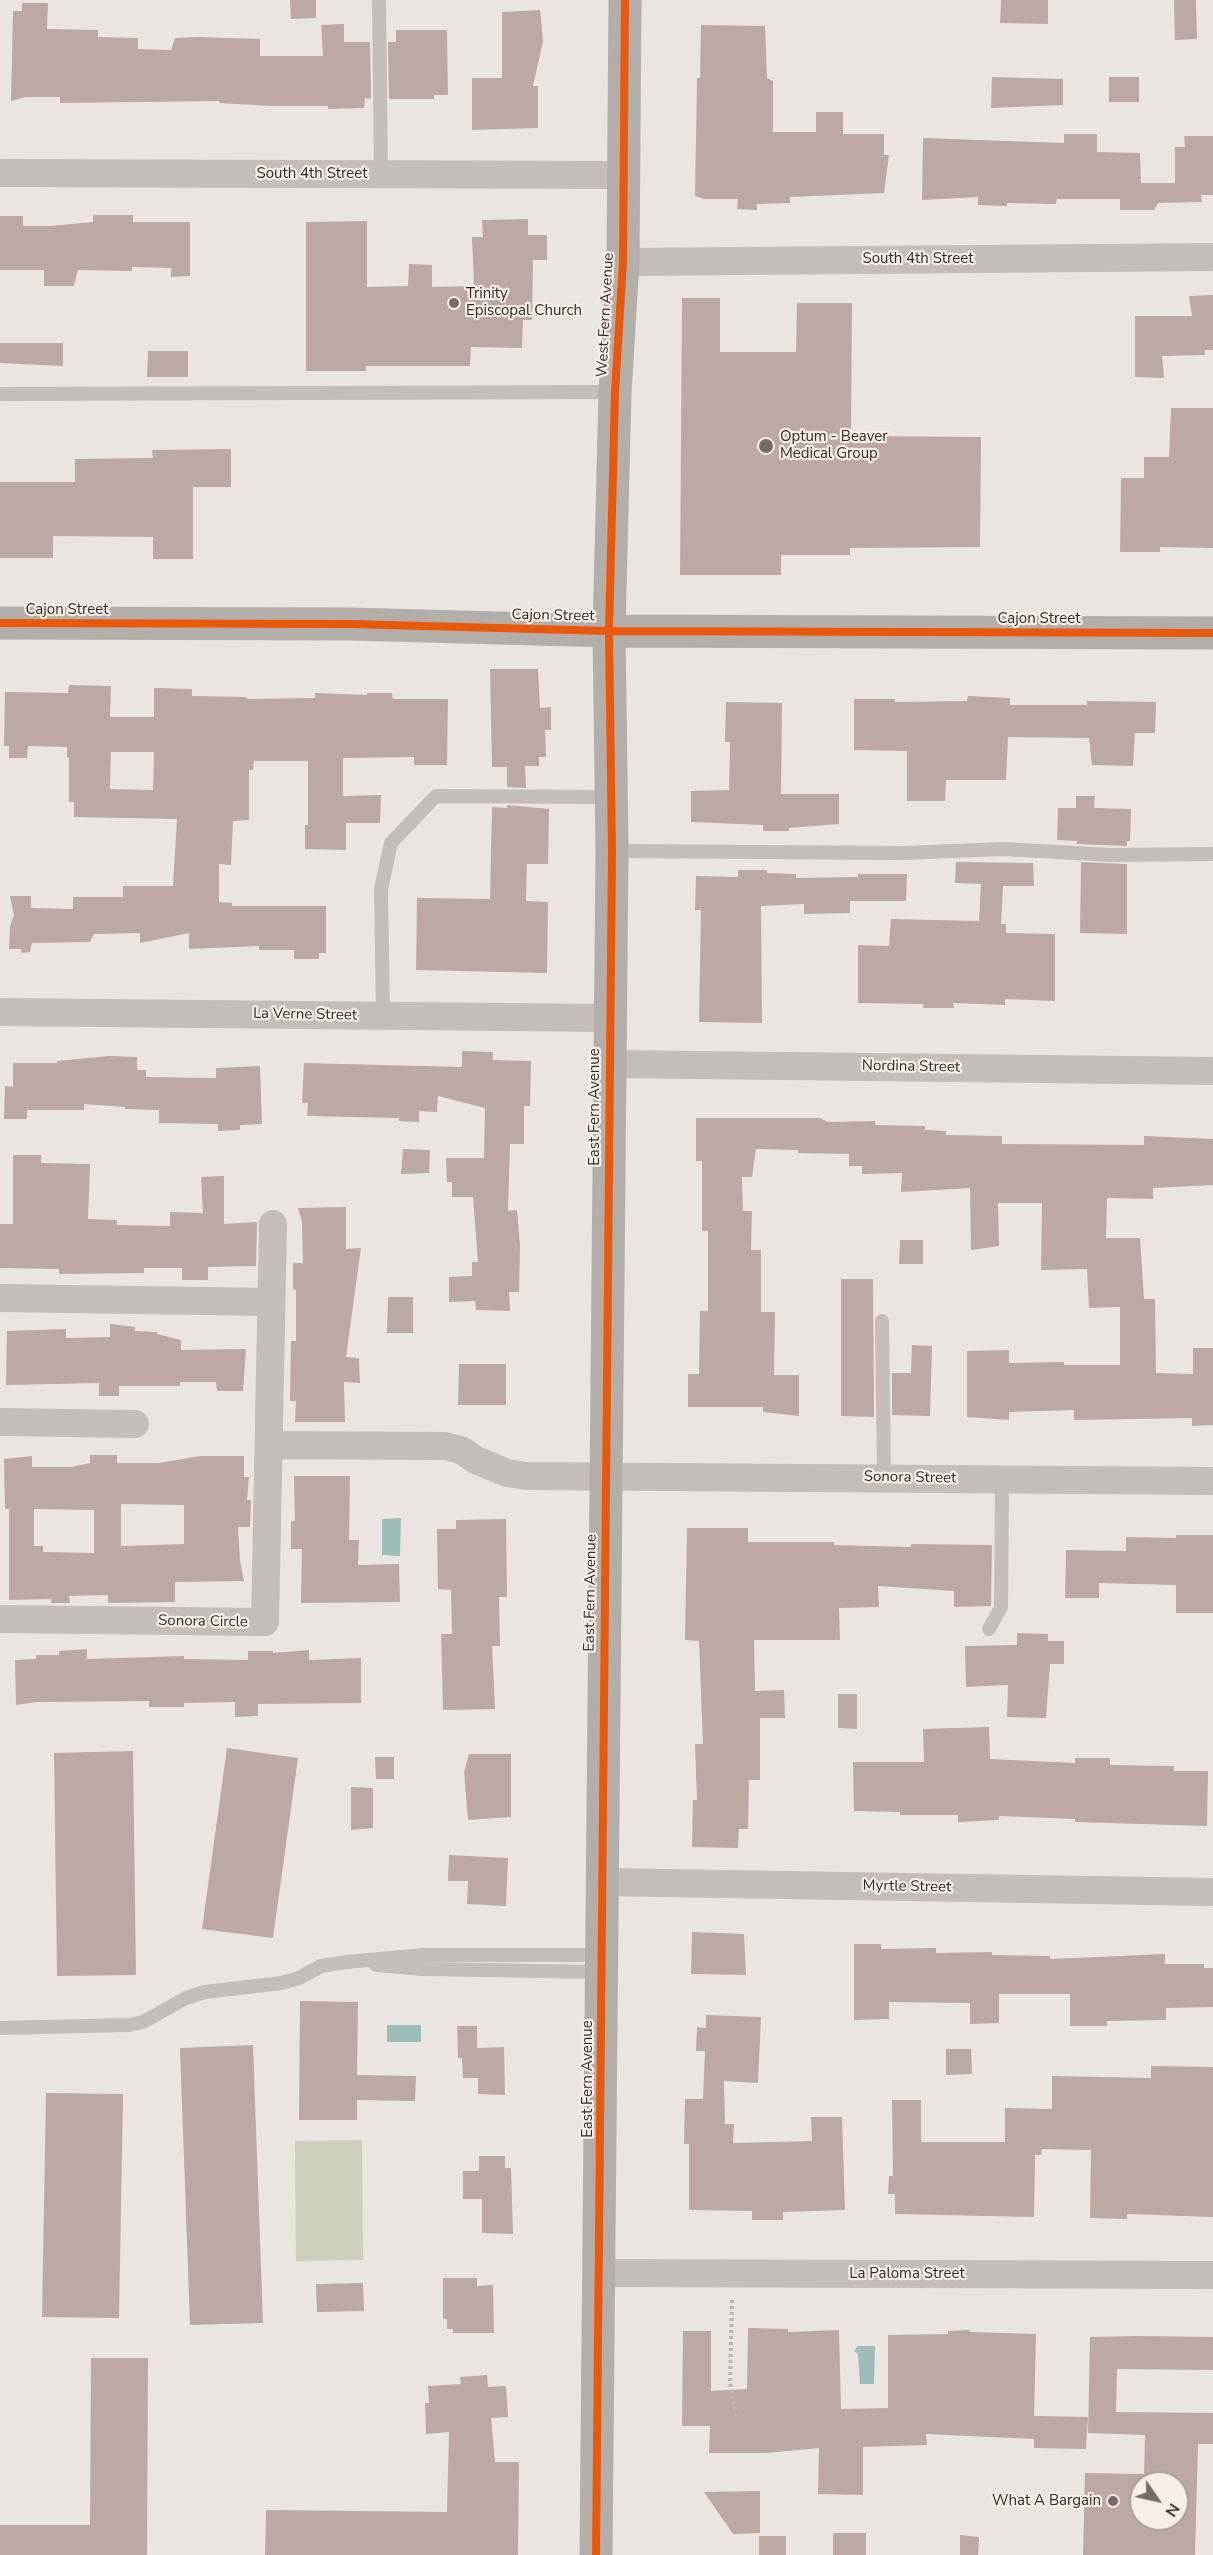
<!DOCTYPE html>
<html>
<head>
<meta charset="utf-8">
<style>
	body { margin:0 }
	#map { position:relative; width:1213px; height:2555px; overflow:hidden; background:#eae5e0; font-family:"Nunito Sans",sans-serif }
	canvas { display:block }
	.north { position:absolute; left:1129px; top:2471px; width:60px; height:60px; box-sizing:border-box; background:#f7efe7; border:2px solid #a9a19b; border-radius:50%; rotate:124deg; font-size:16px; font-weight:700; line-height:24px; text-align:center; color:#342b28 }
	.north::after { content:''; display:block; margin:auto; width:21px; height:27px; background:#746c68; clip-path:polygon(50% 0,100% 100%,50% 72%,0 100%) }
</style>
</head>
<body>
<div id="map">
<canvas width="1213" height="2555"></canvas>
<div class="north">N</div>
</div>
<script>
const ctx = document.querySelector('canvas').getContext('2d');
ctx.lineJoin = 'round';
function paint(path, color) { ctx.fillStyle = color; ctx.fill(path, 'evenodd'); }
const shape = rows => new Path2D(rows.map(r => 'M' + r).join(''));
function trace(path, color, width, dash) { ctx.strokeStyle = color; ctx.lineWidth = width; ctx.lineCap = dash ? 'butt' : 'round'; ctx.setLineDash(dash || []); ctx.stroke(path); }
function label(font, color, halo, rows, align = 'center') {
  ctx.font = font + ' "Nunito Sans",sans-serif'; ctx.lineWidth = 4.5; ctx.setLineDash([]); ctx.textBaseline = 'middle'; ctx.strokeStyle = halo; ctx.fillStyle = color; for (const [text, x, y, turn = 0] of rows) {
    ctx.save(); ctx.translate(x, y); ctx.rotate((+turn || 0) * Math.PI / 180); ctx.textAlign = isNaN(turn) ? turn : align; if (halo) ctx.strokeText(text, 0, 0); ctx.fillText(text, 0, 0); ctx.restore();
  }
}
const green = shape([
	[362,2140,363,2260,296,2261,295,2141]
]);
const water = shape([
	[401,1518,400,1556,382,1555,382,1519],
	[387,2025,421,2025,421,2042,387,2042],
	[858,2346,875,2346,874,2384,860,2384,858,2354,854,2351]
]);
const building = shape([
	[290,0,316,0,316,18,291,19],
	[1001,0,1048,0,1048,24,1000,23],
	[1174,0,1196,0,1197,39,1175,40],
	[22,3,48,3,47,29,98,30,98,37,138,38,138,49,171,50,175,38,197,37,260,39,260,56,323,56,321,25,344,24,344,42,370,42,371,99,365,98,364,108,328,109,328,106,272,106,219,103,219,101,60,103,60,97,26,97,11,101,13,11,22,11],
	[540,10,543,41,533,86,538,86,538,128,472,130,472,78,502,78,502,12],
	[701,25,765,26,767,78,773,81,773,132,816,132,816,112,843,112,843,134,884,134,884,155,889,155,884,193,790,197,790,203,757,204,757,210,737,209,738,199,704,199,695,196,697,78,700,78],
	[396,30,447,30,448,95,434,95,434,99,389,99,388,42,396,42],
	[992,77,1063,79,1063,105,991,108],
	[1109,77,1139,77,1139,102,1109,102],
	[1064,134,1097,134,1097,152,1140,153,1141,183,1175,183,1175,147,1185,147,1184,136,1213,136,1213,195,1201,195,1202,202,1158,203,1154,210,1120,210,1120,199,1057,199,1056,204,1007,203,1007,206,978,205,978,197,922,200,923,138,1064,143],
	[93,215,133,215,133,222,190,222,190,276,171,277,171,268,132,267,132,271,78,270,74,286,44,286,44,270,0,270,0,216,23,216,23,226,50,226,93,222],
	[528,219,528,235,547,235,547,260,533,260,532,320,523,320,522,348,471,347,470,366,366,366,366,371,306,371,306,222,367,221,367,287,408,286,409,264,432,265,432,287,474,286,472,237,483,237,482,220],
	[1213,295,1213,350,1205,350,1205,355,1162,356,1164,378,1135,377,1135,316,1192,316,1189,296],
	[682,298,720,298,720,352,796,352,797,303,852,303,851,436,981,437,980,547,850,548,850,555,781,555,781,575,680,575],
	[0,343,63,343,63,366,0,363],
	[148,351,188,351,188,377,147,377],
	[1171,408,1213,408,1213,548,1160,547,1160,552,1120,552,1121,478,1144,478,1144,457,1169,457],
	[231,449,231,487,193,487,193,559,153,559,153,537,53,536,53,558,0,558,0,482,75,482,75,459,153,458,152,450],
	[490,669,538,669,540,708,551,707,551,730,545,730,546,757,539,757,539,766,525,766,526,788,507,787,507,767,492,767],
	[69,685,111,686,110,717,154,717,154,688,192,689,192,696,246,697,248,699,315,698,315,693,367,695,367,693,392,693,393,699,448,699,447,765,414,765,414,757,343,758,343,796,381,795,380,823,346,823,346,850,305,849,305,825,308,825,308,761,254,761,253,770,249,770,249,820,233,821,231,865,219,864,219,902,232,903,232,906,326,906,326,953,319,953,319,959,294,959,294,950,259,950,259,946,189,949,189,933,140,943,140,933,94,934,90,942,32,943,30,952,22,953,21,949,9,949,10,926,14,915,10,896,31,896,31,908,73,909,73,897,123,897,123,886,173,886,177,819,74,817,74,802,69,802,69,758,67,757,67,747,28,746,27,758,9,758,9,746,4,746,5,692,68,693],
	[111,752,154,752,153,790,110,789],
	[968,696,1010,698,1010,705,1087,705,1087,701,1156,702,1155,733,1135,733,1133,766,1092,765,1089,738,1008,737,1006,780,946,780,945,801,907,801,907,751,854,750,854,699,895,699,895,702,967,701],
	[726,702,782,703,781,794,839,794,839,824,789,828,789,831,763,831,763,825,691,822,691,791,729,790,730,742,725,742],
	[1076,796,1095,796,1094,808,1131,809,1130,841,1127,841,1127,846,1077,844,1077,841,1057,840,1058,808,1076,808],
	[507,805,549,809,548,864,527,864,526,901,548,902,547,973,416,970,417,898,490,899,492,807,507,808],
	[956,862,1033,863,1034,886,1003,886,1001,924,1006,924,1006,933,1055,934,1055,1001,1005,999,1005,1005,953,1003,954,1008,923,1008,923,1004,858,1003,858,945,889,946,891,919,979,921,981,884,955,883],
	[1081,862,1127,864,1127,934,1080,933],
	[738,870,767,870,767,873,796,874,796,878,858,877,858,874,907,874,906,901,850,901,850,913,804,914,804,904,761,906,762,1023,699,1022,701,910,695,910,696,876,738,877],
	[462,1051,493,1052,493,1060,531,1061,530,1106,524,1106,524,1144,510,1144,508,1211,517,1210,520,1245,519,1292,509,1292,510,1311,476,1310,475,1301,449,1302,449,1277,472,1276,472,1262,478,1262,473,1197,452,1197,452,1182,447,1182,446,1158,484,1158,485,1108,438,1096,437,1112,419,1111,419,1122,399,1121,399,1118,307,1116,308,1103,302,1103,304,1063,462,1067],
	[109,1056,137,1057,137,1070,146,1070,146,1077,216,1078,216,1068,260,1066,262,1124,240,1125,240,1130,218,1131,218,1124,159,1123,159,1110,125,1109,125,1107,84,1104,84,1110,27,1110,27,1119,4,1119,5,1086,13,1087,13,1063,57,1063,57,1061],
	[696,1118,820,1118,828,1122,875,1121,875,1125,925,1126,925,1130,946,1131,946,1135,1002,1136,1002,1144,1144,1145,1144,1136,1213,1139,1213,1185,1153,1188,1153,1199,1107,1198,1106,1238,1140,1238,1144,1299,1155,1299,1156,1373,1193,1374,1193,1348,1213,1348,1213,1425,1192,1426,1192,1418,1074,1420,1074,1410,1009,1412,1009,1420,967,1417,967,1351,1009,1350,1009,1363,1064,1362,1064,1365,1120,1365,1120,1307,1089,1308,1087,1269,1041,1270,1042,1203,998,1203,999,1246,971,1250,970,1188,901,1192,902,1173,862,1174,862,1166,849,1166,849,1154,798,1153,798,1150,756,1149,752,1177,742,1177,743,1211,752,1211,751,1250,761,1250,761,1312,775,1312,774,1375,799,1375,799,1416,763,1412,763,1407,688,1407,688,1374,699,1374,700,1311,708,1311,708,1231,702,1231,702,1161,696,1161],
	[403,1149,430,1150,429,1173,401,1174],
	[13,1155,41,1155,41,1163,90,1164,88,1219,117,1220,117,1225,170,1226,170,1212,203,1213,201,1177,224,1176,224,1224,257,1222,256,1266,208,1267,208,1280,182,1280,182,1268,144,1268,144,1273,59,1274,59,1269,0,1268,0,1224,13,1224],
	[346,1207,346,1249,361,1248,346,1357,359,1358,360,1383,344,1382,345,1422,295,1422,296,1401,290,1401,291,1341,296,1341,296,1290,293,1289,293,1263,303,1263,302,1222,298,1208],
	[900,1240,923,1240,923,1264,899,1264],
	[841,1279,873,1279,874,1417,841,1416],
	[388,1297,413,1297,413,1333,387,1333],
	[110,1324,135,1327,135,1331,157,1332,157,1334,181,1340,181,1350,246,1349,243,1391,217,1391,216,1382,180,1382,180,1386,119,1386,119,1396,99,1396,99,1383,6,1385,7,1331,66,1329,66,1338,110,1337],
	[912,1345,932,1346,930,1416,892,1415,892,1373,911,1373],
	[459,1364,506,1364,506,1405,458,1405],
	[90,1455,117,1455,117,1463,159,1463,200,1456,244,1456,244,1477,249,1477,247,1500,251,1500,250,1527,238,1527,240,1561,244,1581,175,1582,175,1602,108,1603,108,1595,69,1596,70,1603,51,1603,51,1599,9,1600,9,1509,5,1509,4,1459,32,1456,32,1467,72,1467,90,1463],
	[121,1504,184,1505,184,1544,121,1546],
	[34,1509,94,1510,94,1553,43,1552,43,1546,34,1546],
	[294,1476,350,1476,349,1540,359,1540,358,1565,399,1564,400,1602,301,1603,302,1549,291,1549,291,1521,295,1521],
	[506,1519,507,1597,499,1597,500,1646,492,1646,495,1709,443,1710,441,1634,452,1634,451,1590,438,1589,437,1529,456,1529,456,1520],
	[687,1528,748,1528,748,1542,834,1542,834,1545,911,1547,911,1544,992,1545,991,1606,954,1607,954,1591,878,1586,879,1607,839,1608,840,1640,754,1640,755,1691,784,1690,785,1718,760,1718,760,1780,749,1780,748,1829,739,1829,738,1848,692,1847,693,1800,697,1800,695,1744,703,1744,699,1641,685,1640],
	[1176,1535,1213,1535,1213,1613,1176,1613,1176,1585,1099,1583,1099,1598,1065,1598,1066,1550,1126,1551,1126,1537,1176,1538],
	[1017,1633,1048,1634,1048,1641,1064,1641,1064,1664,1050,1664,1046,1718,1007,1717,1008,1685,966,1687,965,1646,1017,1645],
	[87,1649,87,1659,184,1656,184,1659,248,1660,248,1651,273,1651,273,1653,309,1650,309,1660,361,1658,361,1703,258,1704,258,1716,235,1717,235,1702,184,1703,184,1707,149,1707,149,1701,37,1702,16,1705,15,1660,36,1659,36,1655,59,1655,59,1651],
	[838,1694,857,1694,857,1729,838,1728],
	[989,1727,990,1759,1075,1763,1075,1758,1110,1758,1110,1765,1174,1766,1174,1771,1208,1771,1207,1826,1075,1822,1075,1819,999,1816,999,1820,958,1822,958,1815,900,1815,900,1812,854,1811,853,1762,924,1762,923,1729],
	[227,1748,298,1758,273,1938,202,1929],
	[133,1751,136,1975,57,1976,54,1753],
	[469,1754,511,1754,511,1817,468,1820,464,1772],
	[375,1757,394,1757,394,1779,376,1779],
	[351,1787,373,1788,373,1828,351,1830],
	[449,1855,508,1858,506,1906,467,1904,468,1881,448,1881],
	[692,1932,744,1934,746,1975,691,1974],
	[854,1944,881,1944,881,1949,936,1948,936,1953,992,1952,992,1955,1050,1956,1050,1959,1165,1954,1165,1964,1204,1964,1204,1968,1213,1968,1213,2007,1166,2008,1166,2020,1107,2021,1107,2026,1070,2026,1070,1994,999,1994,999,2023,970,2024,970,2003,889,2002,889,2019,854,2020],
	[300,2001,358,2002,357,2075,416,2076,415,2101,357,2100,357,2120,299,2120],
	[706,2015,761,2017,758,2083,724,2081,725,2124,734,2124,733,2143,812,2141,811,2117,842,2117,845,2210,783,2212,783,2220,752,2220,752,2211,689,2210,689,2144,684,2144,685,2099,703,2099,705,2051,696,2051,697,2027,706,2028],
	[457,2026,477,2026,477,2048,504,2047,505,2095,478,2094,478,2078,463,2078,462,2058,458,2058],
	[253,2045,263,2323,190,2325,180,2048],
	[946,2049,971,2049,972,2074,946,2075],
	[1151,2066,1213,2067,1213,2217,1127,2214,1127,2219,1090,2218,1091,2150,1042,2149,1041,2155,1035,2155,1034,2217,895,2214,895,2194,888,2194,889,2176,893,2176,892,2100,921,2100,921,2142,1005,2142,1005,2108,1052,2109,1052,2076,1151,2078],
	[46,2093,123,2094,119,2318,42,2317],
	[479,2156,505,2156,505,2168,511,2168,513,2234,482,2233,482,2199,463,2199,463,2171,479,2171],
	[443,2278,477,2278,477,2286,493,2285,494,2333,453,2333,453,2329,447,2329,447,2319,443,2319],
	[363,2283,364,2311,317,2312,316,2284],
	[748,2328,788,2329,788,2332,839,2330,841,2409,888,2408,888,2335,948,2334,948,2331,970,2330,970,2332,1036,2334,1034,2416,1088,2417,1086,2449,1034,2448,1034,2439,926,2434,927,2445,863,2447,863,2495,818,2494,819,2448,767,2453,709,2453,710,2426,682,2426,683,2331,711,2331,711,2391,747,2389],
	[1141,2336,1213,2337,1213,2370,1117,2369,1116,2412,1213,2413,1213,2444,1198,2444,1195,2555,1083,2555,1085,2473,1144,2474,1145,2435,1088,2433,1090,2337],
	[1141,2483,1177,2483,1177,2519,1141,2519],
	[91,2358,148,2358,147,2555,0,2555,0,2525,90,2525],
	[487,2375,488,2387,506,2386,508,2417,491,2418,495,2462,519,2462,518,2555,265,2555,266,2510,447,2512,449,2432,426,2434,425,2403,429,2403,428,2386,461,2384,460,2377],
	[760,2491,760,2533,733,2534,704,2492],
	[833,2533,866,2533,866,2555,833,2555],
	[960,2535,979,2537,978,2555,960,2555],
	[759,2536,786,2536,786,2555,759,2555]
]);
const path = shape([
	[732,2300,730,2383,736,2417]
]);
const lane = shape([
	[379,0,381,174],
	[0,394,615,392],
	[612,851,903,853,1003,849,1111,855,1213,854],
	[383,1016,381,889,391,843,436,796,612,797],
	[882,1321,884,1478],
	[989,1629,1001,1607,1002,1479],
	[376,1965,423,1969,601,1972],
	[0,2028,129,2025,143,2022,186,1998,205,1992,281,1983,299,1978,321,1966,347,1962,423,1955,602,1955]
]);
const street = shape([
	[0,173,624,175],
	[623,262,1213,257],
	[0,1012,609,1018],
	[609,1064,1213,1071],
	[0,1298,271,1302],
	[0,1422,135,1424],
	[269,1445,445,1446,461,1450,476,1460,507,1473,527,1476,1213,1481],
	[0,1619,265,1622,273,1224],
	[602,1882,1213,1892],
	[601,2273,1213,2275]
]);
const secondary = shape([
	[0,623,351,624,609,631,1213,633],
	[596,2555,612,851,609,631,615,392,623,262,625,0]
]);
const cycleway = shape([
	[0,623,351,624,609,631,1213,633],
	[596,2555,612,851,609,631,615,392,623,262,625,0]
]);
const markers = [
	[454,303,6,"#746c68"],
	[766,446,8,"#746c68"],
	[1113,2501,6,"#746c68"]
];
const streetNames = [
	["South 4th Street",312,174],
	["South 4th Street",918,259],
	["West Fern Avenue",606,315,-87],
	["Cajon Street",67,610],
	["Cajon Street",553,616,1],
	["Cajon Street",1039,619],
	["La Verne Street",305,1015,1],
	["Nordina Street",911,1067,1],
	["East Fern Avenue",595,1107,-90],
	["Sonora Street",910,1478,1],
	["East Fern Avenue",591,1593,-89],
	["Sonora Circle",203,1622,1],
	["Myrtle Street",907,1887,1],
	["East Fern Avenue",588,2079,-90],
	["La Paloma Street",907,2274]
];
const poiNames = [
	["Trinity",466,294],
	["Episcopal Church",466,311],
	["Optum - Beaver",780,437],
	["Medical Group",780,454],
	["What A Bargain",1101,2501,"right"]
];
paint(green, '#cccfbb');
paint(water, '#9ebcba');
paint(building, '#bca9a3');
trace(path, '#bcb6b2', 4, [3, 3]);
trace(lane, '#c4bdb9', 14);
trace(street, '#c4bdb9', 28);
trace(secondary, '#b4aeaa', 33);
trace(cycleway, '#e8590c', 8);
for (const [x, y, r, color] of markers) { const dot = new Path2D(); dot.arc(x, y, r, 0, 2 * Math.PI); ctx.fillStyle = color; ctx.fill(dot); trace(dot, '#f7efe7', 2); }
label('15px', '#342b28', '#f7efe7', streetNames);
label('15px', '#342b28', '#f7efe7', poiNames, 'left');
</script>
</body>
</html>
